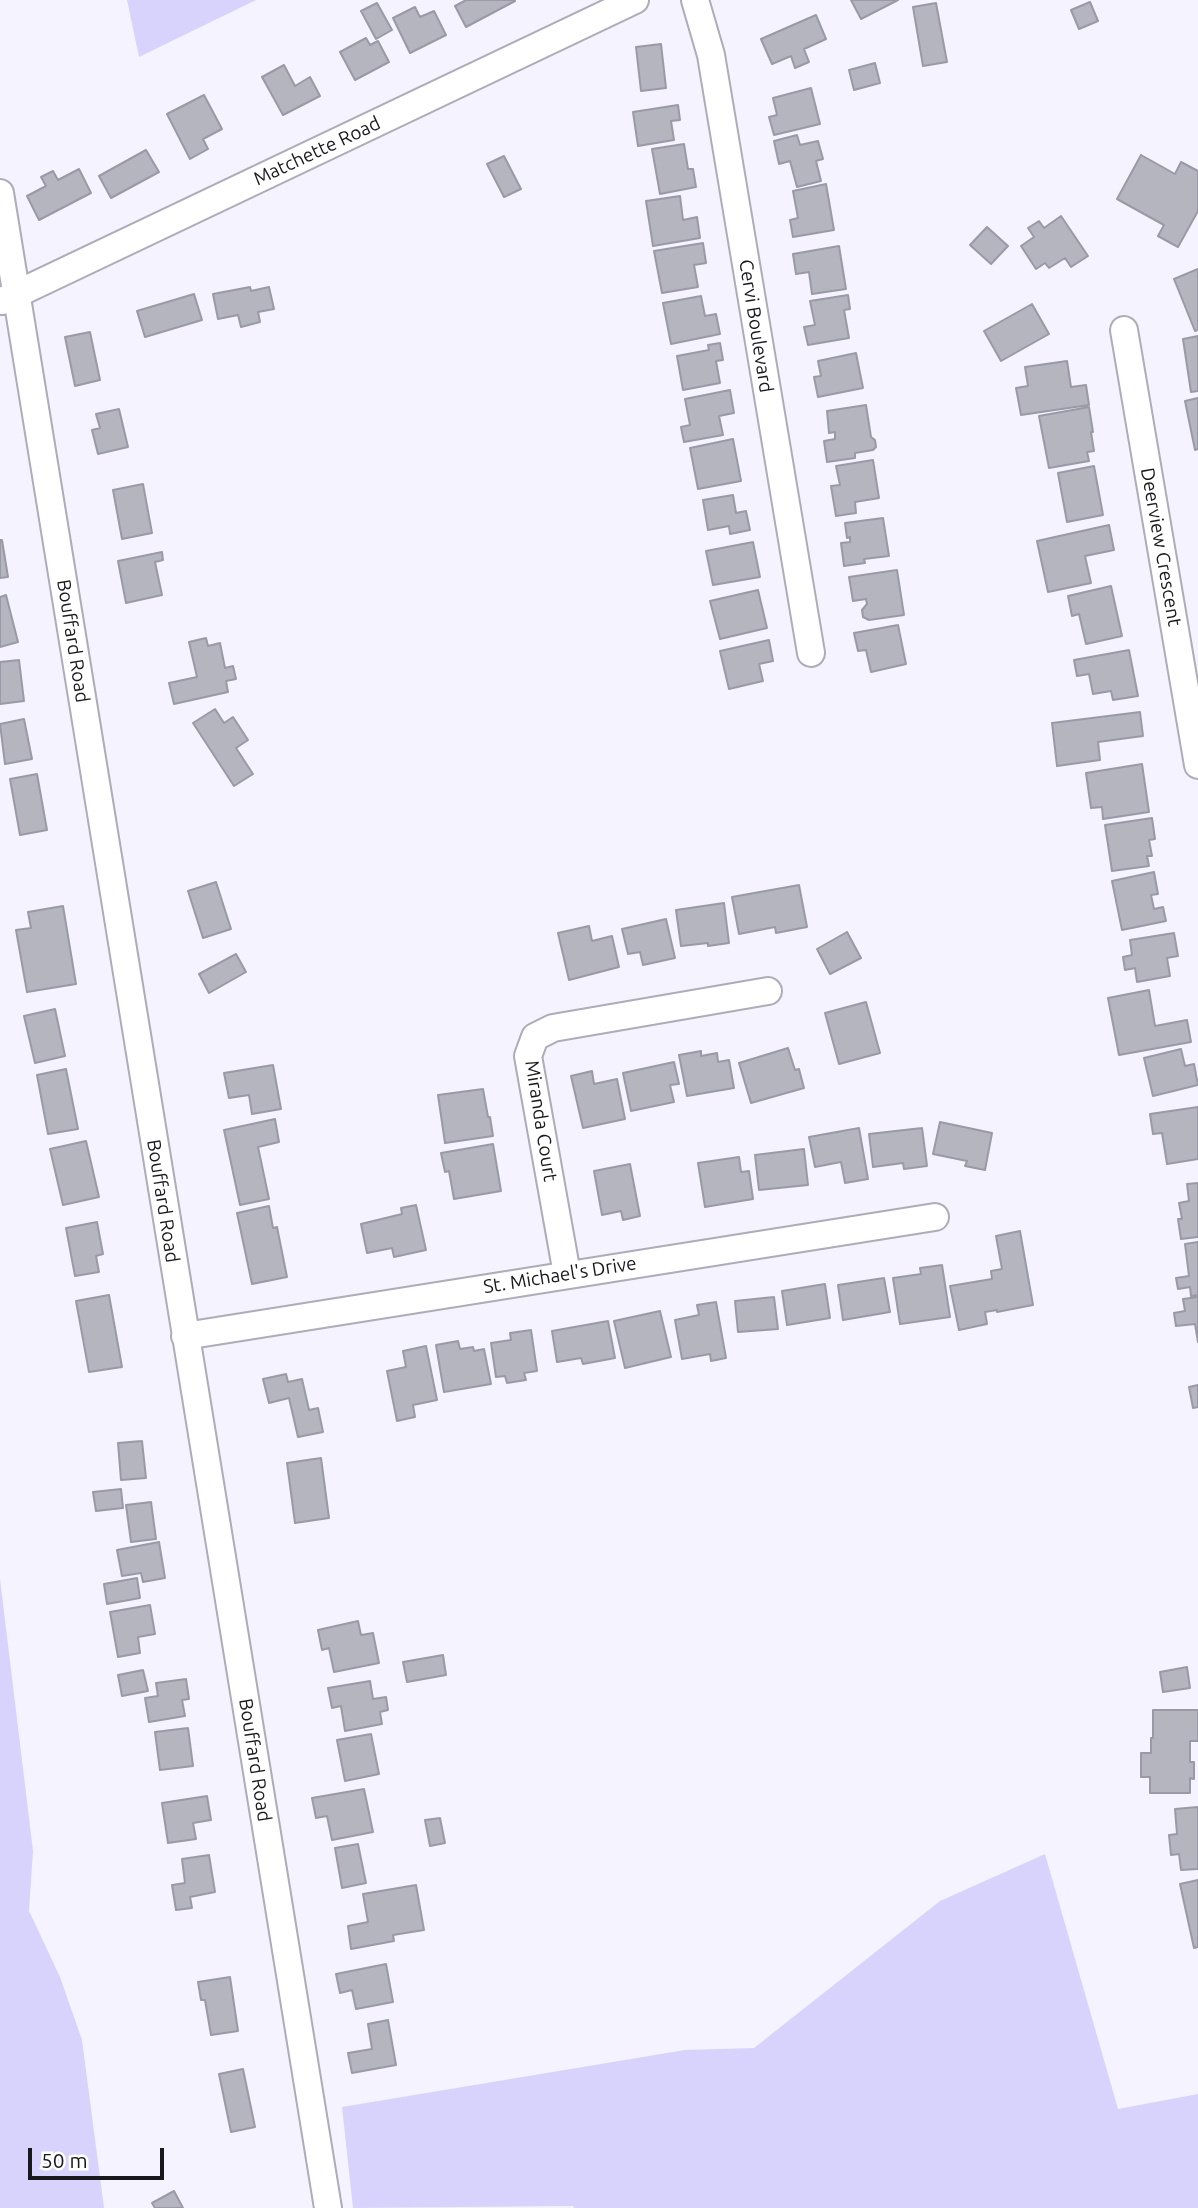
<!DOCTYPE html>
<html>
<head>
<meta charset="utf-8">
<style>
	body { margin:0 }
	#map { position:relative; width:1198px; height:2208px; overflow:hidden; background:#f4f3ff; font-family:Ubuntu,sans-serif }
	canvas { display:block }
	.scale { position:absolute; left:28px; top:2148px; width:136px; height:32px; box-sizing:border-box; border:4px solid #19191d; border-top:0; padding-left:9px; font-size:21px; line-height:24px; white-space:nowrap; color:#19191d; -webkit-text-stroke:5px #fff; paint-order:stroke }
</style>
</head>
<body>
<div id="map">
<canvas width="1198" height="2208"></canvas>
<div class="scale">50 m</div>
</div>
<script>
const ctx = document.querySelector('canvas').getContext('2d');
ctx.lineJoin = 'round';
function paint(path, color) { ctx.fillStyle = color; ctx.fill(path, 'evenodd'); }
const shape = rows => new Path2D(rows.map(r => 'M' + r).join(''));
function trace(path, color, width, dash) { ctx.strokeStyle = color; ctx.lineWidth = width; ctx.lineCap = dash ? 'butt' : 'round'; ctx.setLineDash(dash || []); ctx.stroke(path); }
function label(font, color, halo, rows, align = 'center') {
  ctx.font = font + ' Ubuntu,sans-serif'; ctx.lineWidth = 5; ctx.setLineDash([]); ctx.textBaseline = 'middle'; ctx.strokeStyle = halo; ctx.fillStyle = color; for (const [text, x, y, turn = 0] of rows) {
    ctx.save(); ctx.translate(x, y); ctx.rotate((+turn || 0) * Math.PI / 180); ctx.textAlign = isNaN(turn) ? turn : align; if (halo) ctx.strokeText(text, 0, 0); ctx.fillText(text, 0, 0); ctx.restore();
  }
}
const green = shape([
	[127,0,256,0,139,57],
	[0,1579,33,1851,29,1911,60,1977,82,2040,104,2208,0,2208],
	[1045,1854,1118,2109,1198,2094,1198,2208,574,2208,573,2206,353,2208,342,2107,685,2050,754,2048,940,1901]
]);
const building = shape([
	[466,0,514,0,515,1,466,27,455,6,466,0],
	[851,0,898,0,861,19,851,0],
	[1090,2,1098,21,1079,29,1071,10,1090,2],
	[377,3,392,30,376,39,361,11,377,3],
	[936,3,947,62,923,66,913,7,936,3],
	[415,7,420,17,434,11,446,35,410,53,393,18,415,7],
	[816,15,826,39,804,49,809,62,795,68,791,56,772,64,761,39,816,15],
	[366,38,370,45,378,41,389,62,355,80,340,52,366,38],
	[661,44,666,88,641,91,636,47,661,44],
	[875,63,880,83,854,90,849,70,875,63],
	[284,65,295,86,310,77,320,96,283,115,262,77,284,65],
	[811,88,820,124,774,135,769,117,777,115,773,98,811,88],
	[204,95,222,129,203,139,208,149,190,159,167,114,204,95],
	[678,105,680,120,671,121,674,140,638,146,633,112,678,105],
	[797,135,800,145,818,141,823,159,816,161,821,181,797,187,790,161,779,164,774,141,797,135],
	[684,144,688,169,693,169,696,187,660,194,652,149,684,144],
	[146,150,159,172,111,198,99,176,146,150],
	[1141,155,1175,174,1181,162,1198,171,1198,211,1178,247,1158,236,1164,225,1117,199,1141,155],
	[504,156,521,189,504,197,487,164,504,156],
	[79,169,91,193,39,220,27,196,46,186,41,177,53,171,58,180,79,169],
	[826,184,834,230,793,237,790,220,798,218,793,191,826,184],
	[680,196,683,220,697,217,700,238,653,246,646,201,680,196],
	[1061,216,1088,256,1071,267,1065,258,1049,268,1045,263,1036,269,1021,246,1034,237,1028,228,1039,221,1044,228,1061,216],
	[987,227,1008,246,991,264,970,245,987,227],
	[703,243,706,263,694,265,698,287,662,293,654,251,703,243],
	[839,246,846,289,812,294,809,272,796,274,793,254,839,246],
	[1198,269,1198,330,1195,331,1174,279,1198,269],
	[250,287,251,291,269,287,274,309,258,312,260,322,241,327,238,315,218,319,213,294,250,287],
	[194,294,202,320,145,337,137,311,194,294],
	[848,295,850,309,844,310,849,338,808,345,804,327,815,325,810,301,848,295],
	[701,296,705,316,716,314,720,334,671,344,663,303,701,296],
	[1032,304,1049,334,1001,361,984,331,1032,304],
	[90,332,100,380,75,386,65,337,90,332],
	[1198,336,1198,391,1191,392,1183,339,1198,336],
	[720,343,723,360,716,361,720,383,683,390,677,356,709,350,708,345,720,343],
	[856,353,863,388,818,397,814,377,821,376,818,361,856,353],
	[1067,361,1071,387,1086,385,1089,405,1021,415,1016,388,1028,386,1025,367,1067,361],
	[730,390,734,413,719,416,723,435,684,442,681,427,690,425,685,399,730,390],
	[1198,398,1198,449,1195,450,1185,401,1198,398],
	[866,405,871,437,875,440,876,447,873,450,855,453,855,458,827,462,824,441,835,439,835,432,829,433,827,411,866,405],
	[1089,407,1093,432,1091,432,1094,451,1087,452,1089,461,1049,468,1039,416,1089,407],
	[119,409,128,447,98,454,92,430,100,428,96,414,119,409],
	[733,439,741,481,698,489,690,448,733,439],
	[873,460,879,498,855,502,856,513,836,516,831,486,840,485,836,466,873,460],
	[1094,466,1103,515,1067,522,1058,473,1094,466],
	[143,484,152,533,122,539,113,490,143,484],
	[733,495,736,513,746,511,750,530,730,534,729,526,708,530,703,500,733,495],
	[883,518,889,556,864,559,865,563,844,566,841,543,850,542,850,537,847,538,845,523,883,518],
	[1109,525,1114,550,1085,556,1091,583,1048,592,1037,541,1109,525],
	[0,540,2,540,8,577,0,578,0,540],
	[753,542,760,577,713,585,706,551,753,542],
	[162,552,163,560,155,562,162,595,126,603,118,561,162,552],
	[897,570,904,615,869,620,863,617,862,610,867,604,866,599,853,601,849,577,897,570],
	[1111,586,1122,636,1086,644,1079,614,1072,616,1068,596,1111,586],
	[758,590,767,628,720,639,710,601,758,590],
	[6,595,18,642,0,647,0,597,6,595],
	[898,625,906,664,871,672,866,650,858,651,854,633,898,625],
	[206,638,208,646,220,643,225,668,233,666,236,679,226,681,228,692,174,704,169,683,197,677,189,642,206,638],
	[769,640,773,661,759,664,763,681,729,689,720,651,769,640],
	[1129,650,1138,696,1113,700,1111,691,1093,694,1089,674,1077,676,1074,660,1129,650],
	[19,660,24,701,0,704,0,662,19,660],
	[215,709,224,723,233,717,248,740,236,748,253,774,234,786,193,723,215,709],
	[1140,712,1143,736,1098,742,1100,760,1057,766,1052,723,1140,712],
	[24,719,32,759,5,764,0,724,24,719],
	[1142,764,1149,812,1103,819,1102,807,1091,808,1086,773,1142,764],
	[37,774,47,830,20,835,10,779,37,774],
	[1152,818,1155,839,1149,840,1152,856,1147,856,1149,866,1112,871,1105,825,1152,818],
	[1154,872,1158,894,1151,895,1154,909,1163,907,1166,921,1122,930,1112,881,1154,872],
	[216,882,231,929,203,938,188,891,216,882],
	[799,885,807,927,776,933,775,927,739,934,732,897,799,885],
	[724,903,729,943,708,946,708,943,681,946,676,910,724,903],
	[63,906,76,984,27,992,16,930,31,928,28,912,63,906],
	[666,919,675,958,643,965,640,952,628,954,622,929,666,919],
	[589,926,592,941,612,936,619,967,569,980,558,933,589,926],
	[847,932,861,958,830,974,817,949,847,932],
	[1174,933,1178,956,1167,958,1170,976,1137,982,1135,968,1125,970,1123,957,1132,955,1130,940,1174,933],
	[236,954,246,972,209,993,199,974,236,954],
	[1149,990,1155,1026,1187,1020,1191,1042,1119,1055,1108,998,1149,990],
	[866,1002,880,1053,839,1064,825,1013,866,1002],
	[55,1009,65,1056,35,1063,24,1016,55,1009],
	[788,1048,795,1070,799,1069,804,1088,751,1103,739,1063,788,1048],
	[1181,1049,1185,1066,1194,1064,1198,1085,1153,1096,1144,1058,1181,1049],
	[701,1051,701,1056,717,1053,718,1062,729,1060,734,1088,687,1096,679,1055,701,1051],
	[674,1062,679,1084,670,1085,674,1102,631,1111,623,1073,674,1062],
	[273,1065,281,1109,252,1114,249,1095,229,1098,224,1073,273,1065],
	[66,1069,78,1129,48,1134,37,1075,66,1069],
	[592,1071,594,1084,617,1079,625,1119,583,1128,571,1076,592,1071],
	[483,1089,488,1117,490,1117,493,1136,445,1143,438,1095,483,1089],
	[1198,1107,1198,1159,1167,1164,1162,1133,1153,1134,1150,1114,1198,1107],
	[275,1119,279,1142,258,1147,269,1199,240,1205,224,1130,275,1119],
	[940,1122,992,1133,985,1170,965,1166,967,1161,933,1154,940,1122],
	[859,1128,868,1179,845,1183,841,1162,815,1167,809,1137,859,1128],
	[922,1128,927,1166,904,1169,903,1163,873,1167,869,1134,922,1128],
	[86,1141,99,1197,63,1205,50,1149,86,1141],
	[493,1144,501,1191,454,1199,449,1171,445,1172,441,1153,493,1144],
	[804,1149,808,1185,759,1190,755,1155,804,1149],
	[739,1157,741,1172,749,1171,753,1199,705,1207,698,1163,739,1157],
	[630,1164,640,1216,623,1220,621,1211,602,1215,594,1171,630,1164],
	[1198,1183,1198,1237,1181,1239,1178,1219,1182,1219,1179,1203,1189,1201,1187,1184,1198,1183],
	[416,1205,426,1250,394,1257,392,1248,367,1253,361,1224,402,1214,401,1208,416,1205],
	[269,1206,273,1228,277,1227,287,1277,252,1284,237,1213,269,1206],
	[97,1222,103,1254,96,1256,99,1272,75,1276,66,1228,97,1222],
	[1020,1231,1033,1305,997,1312,997,1310,985,1312,987,1324,959,1330,950,1286,992,1279,991,1271,1002,1269,996,1236,1020,1231],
	[1198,1242,1198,1295,1191,1296,1190,1287,1178,1289,1176,1278,1189,1276,1185,1244,1198,1242],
	[942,1265,950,1317,900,1324,893,1278,921,1274,920,1268,942,1265],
	[884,1278,890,1312,843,1320,838,1285,884,1278],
	[825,1284,830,1318,787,1325,782,1291,825,1284],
	[109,1295,122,1367,89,1372,76,1301,109,1295],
	[774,1297,778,1329,738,1332,735,1301,774,1297],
	[1198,1297,1198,1342,1195,1324,1176,1326,1174,1313,1185,1311,1183,1299,1198,1297],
	[716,1302,726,1358,711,1361,710,1354,682,1359,675,1320,699,1315,697,1305,716,1302],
	[660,1311,671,1357,625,1368,614,1321,660,1311],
	[608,1321,615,1358,583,1364,581,1358,557,1362,552,1331,608,1321],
	[531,1330,537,1371,524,1373,526,1380,507,1383,505,1376,496,1377,491,1343,511,1340,510,1333,531,1330],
	[458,1341,460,1349,473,1347,474,1351,484,1349,491,1384,444,1392,436,1345,458,1341],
	[426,1346,437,1400,413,1405,415,1417,397,1421,387,1371,406,1367,403,1351,426,1346],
	[286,1374,288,1382,302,1379,309,1410,318,1408,323,1432,298,1437,289,1398,269,1403,263,1379,286,1374],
	[1198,1385,1198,1407,1193,1408,1189,1387,1198,1385],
	[142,1441,146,1478,121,1480,118,1443,142,1441],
	[321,1458,329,1518,295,1523,287,1463,321,1458],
	[121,1489,123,1508,96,1511,93,1492,121,1489],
	[151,1502,156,1539,131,1542,126,1505,151,1502],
	[159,1542,165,1578,143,1582,141,1573,122,1576,117,1550,159,1542],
	[137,1578,140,1598,107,1604,104,1584,137,1578],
	[150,1605,155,1634,138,1637,140,1653,118,1657,110,1612,150,1605],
	[358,1621,361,1635,373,1633,379,1663,334,1672,329,1648,322,1650,318,1630,358,1621],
	[443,1655,446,1675,407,1682,403,1662,443,1655],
	[1187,1667,1190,1688,1163,1692,1160,1672,1187,1667],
	[143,1670,148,1691,122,1696,118,1675,143,1670],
	[186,1679,189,1699,182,1700,185,1716,149,1722,145,1698,158,1696,156,1683,186,1679],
	[370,1681,373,1699,386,1697,388,1710,380,1712,382,1724,345,1731,341,1706,332,1708,328,1688,370,1681],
	[1153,1710,1198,1710,1198,1741,1190,1741,1190,1762,1194,1762,1194,1779,1190,1778,1190,1793,1150,1793,1150,1777,1141,1777,1141,1753,1151,1753,1151,1738,1153,1738,1153,1710],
	[188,1728,193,1766,160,1770,155,1732,188,1728],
	[371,1734,379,1774,345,1781,337,1740,371,1734],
	[364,1789,373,1832,332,1840,327,1816,316,1818,312,1798,364,1789],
	[207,1796,211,1820,193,1823,196,1839,168,1843,162,1803,207,1796],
	[1198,1807,1198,1869,1181,1870,1179,1854,1171,1855,1169,1835,1177,1834,1175,1809,1198,1807],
	[440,1818,445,1843,430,1846,425,1820,440,1818],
	[358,1844,366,1883,342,1888,335,1848,358,1844],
	[209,1855,215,1892,190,1897,192,1908,176,1910,172,1885,185,1883,182,1859,209,1855],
	[1198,1880,1198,1947,1194,1948,1180,1884,1198,1880],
	[416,1885,424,1930,393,1935,394,1941,351,1949,348,1926,368,1922,363,1894,416,1885],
	[386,1964,393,2002,356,2009,352,1990,340,1993,336,1974,386,1964],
	[230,1977,238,2031,211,2035,205,2000,201,2000,198,1982,230,1977],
	[388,2020,396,2065,352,2073,348,2053,372,2049,368,2024,388,2020],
	[243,2069,255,2127,231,2132,219,2074,243,2069],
	[174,2191,183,2208,155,2208,152,2203,174,2191]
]);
const minor = shape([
	[695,0,711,55,811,653],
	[0,193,328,2208],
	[2,301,635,0],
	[1124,330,1198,765],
	[567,1274,528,1056,535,1037,553,1028,768,991],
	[185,1336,935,1217]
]);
const streetNames = [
	["Matchette Road",317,151,-25],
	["Cervi Boulevard",756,326,81],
	["Deerview Crescent",1161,547,80],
	["Bouffard Road",73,641,81],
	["Miranda Court",541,1121,81],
	["Bouffard Road",163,1201,81],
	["St. Michael's Drive",560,1275,-9],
	["Bouffard Road",255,1760,81]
];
paint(green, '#d7d3fc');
paint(building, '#b5b5c0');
trace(building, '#9a99a5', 2);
trace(minor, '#adacb8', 30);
trace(minor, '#fff', 26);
label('19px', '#19191d', '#fff', streetNames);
</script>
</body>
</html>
